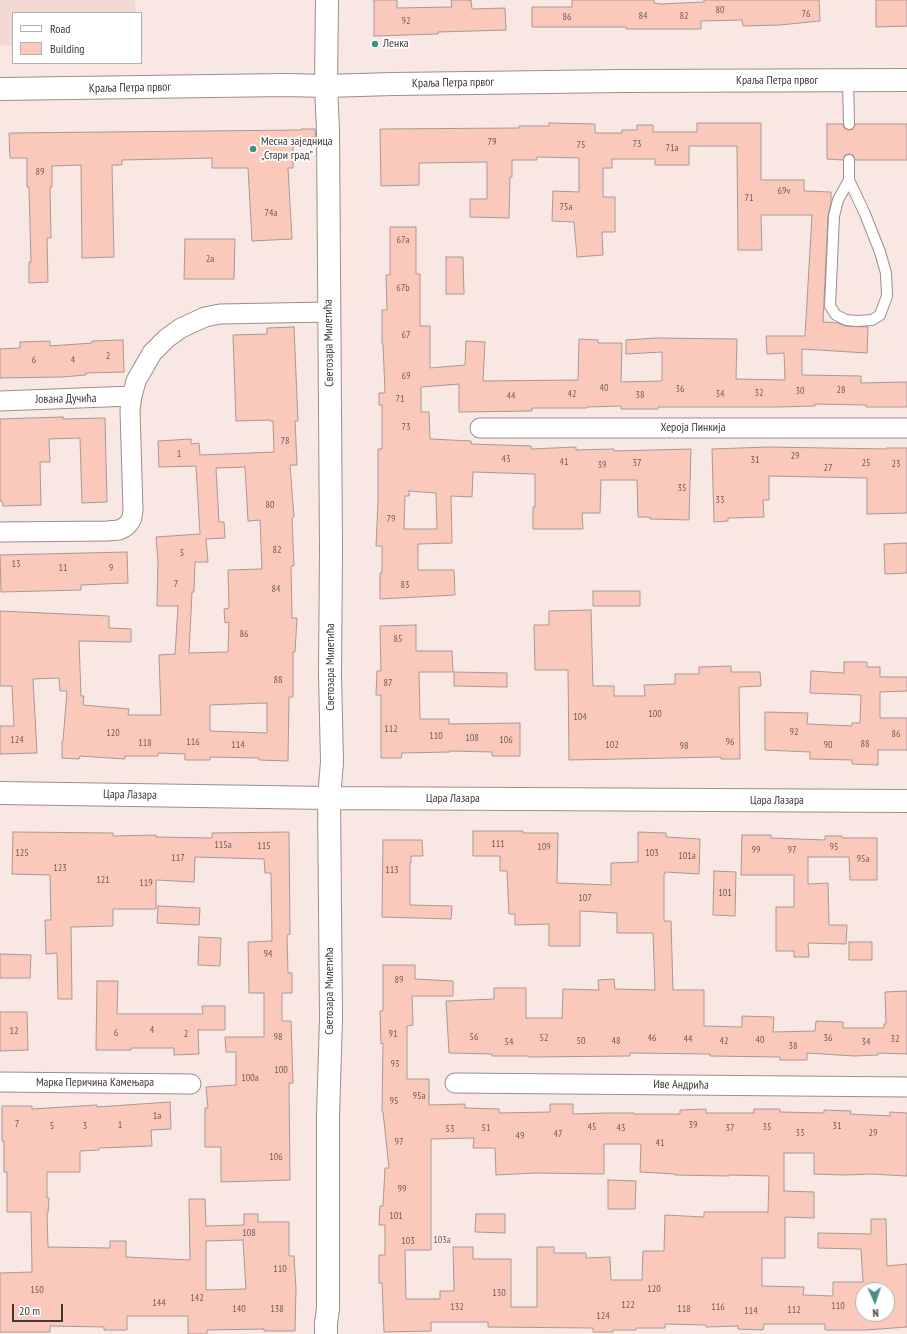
<!DOCTYPE html>
<html>
<head>
<meta charset="utf-8">
<style>
	body { margin:0 }
	#map { position:relative; width:907px; height:1334px; overflow:hidden; background:#f8e7e2; font-family:"PT Sans Narrow",sans-serif }
	canvas { display:block }
	.legend { position:absolute; left:12px; top:12px; width:130px; height:52px; box-sizing:border-box; background:#fff; border:1px solid #b2b0af; margin:0; padding:5px 7px; list-style:none; font-size:12px; color:#3f3937 }
	.legend li { display:flex; align-items:center; gap:8px; height:20px }
	.legend b { width:20px; border:1px solid #b2b0af }
	.north { position:absolute; left:855px; top:1282px; width:40px; height:40px; box-sizing:border-box; background:#fff; border:1px solid #b2b0af; border-radius:50%; rotate:177deg; font-size:11px; font-weight:700; line-height:16px; text-align:center; color:#3f3937 }
	.north::after { content:''; display:block; margin:auto; width:14px; height:18px; background:#488d84; clip-path:polygon(50% 0,100% 100%,50% 72%,0 100%) }
	.scale { position:absolute; left:12px; top:1304px; width:51px; height:18px; box-sizing:border-box; border:2px solid #3f3937; border-top:0; padding-left:5px; font-size:12px; line-height:14px; white-space:nowrap; color:#3f3937; -webkit-text-stroke:3px #fff; paint-order:stroke }
</style>
</head>
<body>
<div id="map">
<canvas width="907" height="1334"></canvas>
<ul class="legend">
<li><b style="height:5px;background:#fff"></b>Road</li>
<li><b style="height:11px;background:#fbc9bb"></b>Building</li>
</ul>
<div class="north">N</div>
<div class="scale">20 m</div>
</div>
<script>
const ctx = document.querySelector('canvas').getContext('2d');
ctx.lineJoin = 'round';
function paint(path, color) { ctx.fillStyle = color; ctx.fill(path, 'evenodd'); }
const shape = rows => new Path2D(rows.map(r => 'M' + r).join(''));
function trace(path, color, width, dash) { ctx.strokeStyle = color; ctx.lineWidth = width; ctx.lineCap = dash ? 'butt' : 'round'; ctx.setLineDash(dash || []); ctx.stroke(path); }
function label(font, color, halo, rows, align = 'center') {
  ctx.font = font + ' "PT Sans Narrow",sans-serif'; ctx.lineWidth = 3.5; ctx.setLineDash([]); ctx.textBaseline = 'middle'; ctx.strokeStyle = halo; ctx.fillStyle = color; for (const [text, x, y, turn = 0] of rows) {
    ctx.save(); ctx.translate(x, y); ctx.rotate((+turn || 0) * Math.PI / 180); ctx.textAlign = isNaN(turn) ? turn : align; if (halo) ctx.strokeText(text, 0, 0); ctx.fillText(text, 0, 0); ctx.restore();
  }
}
const built = shape([
	[0,0,135,0,136,13,13,13,13,45,0,46]
]);
const building = shape([
	[374,0,397,0,397,8,452,7,451,0,471,0,472,9,505,8,506,30,438,32,438,34,374,36,374,0],
	[572,0,654,0,654,3,661,4,704,2,704,0,819,0,820,21,780,25,743,26,742,20,701,21,701,29,626,29,626,27,532,27,532,7,572,7,572,0],
	[876,0,907,0,907,26,876,27,876,0],
	[549,123,595,124,595,133,622,133,622,130,637,130,637,125,653,125,653,132,697,132,697,123,761,123,761,180,804,180,804,191,831,192,831,203,828,216,823,322,838,323,845,326,868,327,867,353,802,349,802,375,861,376,861,383,907,382,907,407,866,407,866,405,815,404,815,406,776,407,658,407,658,409,621,409,621,406,587,407,587,408,532,408,532,411,459,412,459,384,421,387,421,412,429,412,430,439,471,441,471,444,531,446,531,449,576,447,576,450,614,449,614,451,691,449,689,520,650,519,650,517,638,517,637,480,601,480,600,513,582,513,583,529,533,529,533,507,535,507,535,474,473,472,472,497,451,496,452,543,418,544,418,570,454,570,455,595,380,599,380,573,382,573,382,546,376,546,378,502,378,449,382,449,382,405,379,405,379,393,385,393,383,344,382,344,382,310,387,310,386,275,390,275,390,227,416,227,416,274,420,274,420,326,430,326,430,368,465,365,466,341,485,342,483,381,578,380,579,339,598,340,598,343,622,343,621,382,662,381,662,352,626,354,626,340,656,338,737,339,736,379,785,380,784,353,767,354,766,336,805,336,812,215,761,215,762,250,738,250,737,146,689,146,689,165,655,165,655,159,612,159,612,168,603,168,603,197,615,197,615,232,602,232,603,255,577,257,574,222,552,221,553,191,579,192,579,158,537,157,537,160,512,160,512,177,510,177,509,218,470,217,470,199,487,199,487,162,419,163,419,185,381,186,380,129,519,128,519,126,549,126,549,123],
	[409,491,436,493,437,529,404,529,405,496,409,496,409,491],
	[827,124,843,124,844,128,849,130,853,129,855,124,907,124,907,160,855,160,853,155,849,154,845,155,843,160,827,159,827,124],
	[302,129,315,129,316,145,293,145,293,168,288,168,292,239,252,241,248,168,212,168,212,158,122,160,122,165,112,165,114,257,82,258,81,165,52,166,52,187,50,187,51,238,47,238,48,282,29,283,29,262,31,262,29,187,27,187,27,158,10,158,9,133,302,130,302,129],
	[185,239,235,239,234,279,184,279,185,239],
	[446,257,463,257,464,294,446,294,446,257],
	[294,327,298,421,295,421,297,465,290,465,294,517,292,518,294,566,291,566,292,618,297,618,295,652,293,652,293,697,289,697,288,761,259,760,259,758,210,757,210,760,185,760,185,754,158,753,158,756,125,756,125,759,80,756,79,759,62,758,62,741,63,741,67,691,60,691,59,678,33,679,37,753,0,754,0,726,14,726,12,686,0,686,0,611,109,616,109,628,131,629,131,642,79,641,81,696,84,696,83,705,129,709,128,715,161,715,159,655,175,654,178,606,157,606,158,561,156,537,200,534,196,466,159,467,158,441,191,439,191,444,199,443,200,455,274,452,273,421,270,421,270,420,236,421,233,335,267,334,267,328,294,327],
	[245,467,248,521,260,520,262,569,228,570,229,608,224,609,225,623,229,622,228,652,189,653,192,592,194,592,195,562,208,562,206,539,225,538,224,522,219,522,216,468,245,467],
	[267,703,267,733,210,731,210,705,267,703],
	[123,340,124,372,86,373,86,375,62,377,0,378,0,349,20,348,20,342,50,341,50,346,92,343,92,341,123,340],
	[63,417,63,419,105,418,107,502,82,503,80,438,49,439,50,462,40,462,41,505,3,506,2,501,0,501,0,419,63,417],
	[768,447,886,449,886,448,907,448,907,513,867,514,867,478,769,476,769,500,763,500,764,517,728,518,728,521,714,522,712,449,768,447],
	[907,543,907,573,885,574,884,544,907,543],
	[127,552,128,583,81,585,81,590,1,592,0,555,127,552],
	[593,591,640,591,640,606,593,606,593,591],
	[591,610,593,686,614,686,614,696,645,696,644,685,675,684,675,674,699,674,699,667,731,666,731,672,760,672,761,686,739,687,740,759,721,759,721,757,569,760,568,670,535,670,534,625,549,625,549,611,591,610],
	[416,625,416,651,452,651,453,672,419,672,420,719,449,719,449,724,520,723,520,756,492,756,492,752,449,751,450,752,402,753,401,758,381,758,381,695,376,695,377,671,381,671,380,626,416,625],
	[844,662,867,662,867,667,880,667,880,677,907,677,907,691,880,692,880,718,907,718,907,750,878,750,878,765,852,764,852,760,810,759,810,752,765,750,765,712,808,713,807,724,852,726,852,723,860,723,861,695,810,693,811,671,844,673,844,662],
	[454,672,507,673,507,687,454,686,454,672],
	[473,831,523,831,523,833,558,833,557,883,611,885,611,863,638,862,638,832,666,833,666,837,700,839,699,874,665,872,665,874,664,874,664,921,671,921,673,990,704,990,704,1026,742,1027,742,1016,774,1017,773,1032,815,1031,816,1021,843,1022,843,1028,884,1028,884,1024,886,1024,885,992,907,991,907,1054,878,1053,878,1055,854,1056,807,1053,807,1060,780,1060,780,1057,710,1056,710,1054,630,1053,630,1056,529,1057,529,1056,492,1056,492,1054,449,1053,446,1001,494,999,494,988,526,988,526,1018,562,1018,563,989,599,990,598,980,614,979,615,989,655,990,653,933,617,933,617,913,580,911,580,946,549,946,549,924,515,925,515,914,509,914,507,871,500,871,500,856,473,856,473,831],
	[13,832,113,833,113,836,156,835,156,837,212,838,212,833,289,832,290,934,287,935,288,973,292,973,292,993,282,993,282,1021,291,1021,293,1083,289,1083,290,1180,221,1182,221,1147,205,1147,205,1108,208,1108,206,1087,236,1085,236,1052,226,1052,225,1037,264,1037,264,993,249,993,248,942,272,941,271,873,265,873,264,859,195,857,194,882,156,880,156,909,113,909,113,926,71,927,72,999,58,999,57,953,46,954,45,920,51,920,50,875,12,874,13,832],
	[742,835,771,835,771,838,825,840,825,836,842,836,842,838,877,838,877,880,850,880,849,857,808,857,808,884,828,883,829,925,847,925,846,944,808,943,809,957,794,957,794,951,776,951,776,907,794,907,794,875,741,875,742,835],
	[383,840,422,840,423,856,411,856,411,863,410,863,410,905,452,906,451,919,382,917,383,840],
	[714,871,736,872,735,916,713,915,714,871],
	[158,906,200,908,199,925,157,923,158,906],
	[199,937,221,938,220,966,198,965,199,937],
	[849,942,872,942,872,960,849,960,849,942],
	[0,954,31,955,30,978,0,978,0,954],
	[383,965,415,965,415,979,453,981,453,996,412,996,413,1025,407,1026,407,1079,429,1079,429,1105,465,1104,465,1108,499,1109,499,1113,550,1112,550,1104,573,1104,573,1114,608,1113,634,1113,634,1114,680,1114,680,1110,706,1109,706,1113,754,1113,754,1109,780,1109,780,1112,824,1113,824,1110,851,1111,850,1114,890,1116,890,1112,907,1113,907,1176,871,1174,846,1175,814,1174,814,1153,784,1153,784,1191,814,1192,814,1218,785,1217,785,1258,762,1258,762,1286,804,1287,803,1295,833,1296,833,1282,863,1282,861,1249,818,1248,818,1233,871,1234,871,1219,886,1219,887,1266,907,1264,907,1327,866,1330,825,1330,825,1324,764,1324,763,1330,738,1329,738,1326,706,1327,706,1325,665,1324,665,1328,636,1328,636,1330,613,1330,613,1332,593,1332,593,1328,488,1327,488,1322,431,1322,431,1331,384,1332,382,1283,379,1283,379,1255,385,1255,385,1225,379,1225,380,1206,383,1206,385,1168,389,1168,383,1112,382,1112,383,1043,381,1044,380,1011,383,1011,383,965],
	[474,1138,473,1148,495,1148,496,1175,535,1173,604,1174,604,1144,641,1144,640,1172,675,1174,675,1175,729,1176,729,1175,769,1176,768,1212,704,1212,704,1217,665,1215,664,1251,643,1251,642,1280,611,1280,610,1257,586,1258,586,1253,554,1253,554,1247,537,1247,537,1307,511,1307,511,1259,473,1259,473,1247,453,1247,454,1291,440,1291,440,1299,406,1299,405,1250,431,1250,431,1139,474,1138],
	[863,1290,887,1290,887,1314,863,1314,863,1290],
	[97,981,118,981,117,1014,203,1014,202,1006,225,1006,225,1030,198,1030,199,1054,174,1055,174,1048,131,1048,131,1050,96,1050,97,981],
	[0,1012,27,1012,28,1050,0,1051,0,1012],
	[170,1102,171,1129,151,1130,152,1146,99,1148,99,1150,80,1151,80,1172,47,1172,47,1198,49,1198,48,1213,47,1213,48,1247,110,1248,110,1241,126,1241,126,1257,190,1260,189,1199,205,1199,206,1226,244,1225,244,1214,258,1214,258,1222,289,1222,289,1256,294,1256,296,1289,295,1331,264,1331,264,1329,207,1330,207,1334,188,1334,188,1316,127,1316,127,1330,104,1330,104,1327,50,1326,50,1332,0,1332,0,1273,32,1272,31,1212,7,1212,7,1172,4,1172,4,1141,2,1141,2,1106,32,1106,32,1109,97,1105,97,1107,170,1102],
	[243,1240,246,1289,206,1290,206,1241,243,1240],
	[608,1180,636,1181,635,1209,608,1209,608,1180],
	[476,1214,505,1214,505,1233,475,1232,476,1214]
]);
const service = shape([
	[848,81,849,124],
	[849,180,865,214,880,252,886,273,887,296,880,315,872,320,857,321,846,320,836,315,830,306,834,216,838,200,849,180,849,160]
]);
const minor = shape([
	[0,401,132,396],
	[480,428,907,428],
	[0,532,107,531,119,530,125,527,129,523,132,518,133,510,130,410,132,396,136,381,152,353,167,338,181,328,205,317,220,314,329,312],
	[0,1082,191,1084],
	[455,1083,907,1087]
]);
const tertiary = shape([
	[326,86,393,84,624,81,907,80],
	[0,793,329,798]
]);
const secondary = shape([
	[0,89,285,85,326,86],
	[329,798,907,801],
	[326,1334,326,1323,328,1309,328,1115,331,1019,329,798,332,762,330,675,331,549,328,130,326,86,327,0]
]);
const markers = [
	[375,44,4,"#488d84"],
	[253,149,4,"#488d84"]
];
const numberNames = [
	["80",720,10],
	["76",806,14],
	["84",643,16],
	["82",684,16],
	["86",567,17],
	["92",406,21],
	["79",492,142],
	["73",637,144],
	["75",581,145],
	["71a",672,148],
	["89",40,172],
	["69v",784,191],
	["71",749,198],
	["75a",566,207],
	["74a",271,213],
	["67a",403,240],
	["2a",210,259],
	["67b",403,288],
	["67",406,335],
	["2",108,356],
	["6",34,360],
	["4",73,360],
	["69",406,376],
	["40",604,388],
	["36",680,389],
	["28",841,390],
	["30",800,391],
	["32",759,393],
	["42",572,394],
	["34",720,394],
	["38",640,395],
	["44",511,396],
	["71",400,399],
	["73",406,427],
	["78",285,441],
	["1",179,454],
	["29",795,456],
	["43",506,459],
	["31",755,460],
	["41",564,462],
	["37",637,463],
	["25",866,463],
	["23",896,464],
	["39",602,465],
	["27",828,468],
	["35",682,488],
	["33",720,500],
	["80",270,505],
	["79",391,519],
	["82",277,550],
	["5",182,553],
	["13",16,564],
	["11",63,568],
	["9",111,568],
	["7",176,584],
	["83",405,585],
	["84",276,589],
	["86",244,634],
	["85",398,639],
	["88",278,680],
	["87",388,683],
	["100",655,714],
	["104",580,717],
	["112",391,729],
	["92",794,732],
	["120",113,733],
	["86",896,734],
	["110",436,736],
	["108",472,738],
	["124",17,740],
	["106",506,740],
	["116",193,742],
	["96",730,742],
	["118",145,743],
	["88",865,744],
	["114",238,745],
	["102",612,745],
	["90",828,745],
	["98",684,746],
	["111",498,844],
	["115a",223,845],
	["115",264,846],
	["109",544,847],
	["95",834,847],
	["99",756,850],
	["97",792,850],
	["125",22,853],
	["103",652,853],
	["101a",687,856],
	["117",178,858],
	["95a",863,859],
	["123",60,868],
	["113",392,870],
	["121",103,880],
	["119",146,883],
	["101",725,893],
	["107",585,898],
	["94",268,954],
	["89",399,980],
	["4",152,1030],
	["12",14,1031],
	["6",116,1033],
	["2",186,1034],
	["91",393,1034],
	["98",278,1037],
	["56",474,1037],
	["52",544,1038],
	["46",652,1038],
	["36",828,1038],
	["44",688,1039],
	["32",895,1039],
	["40",760,1040],
	["50",581,1041],
	["48",616,1041],
	["42",724,1041],
	["54",509,1042],
	["34",866,1042],
	["38",793,1046],
	["93",395,1064],
	["100",281,1070],
	["100a",250,1078],
	["95a",419,1096],
	["95",394,1101],
	["1a",157,1116],
	["7",17,1124],
	["1",120,1125],
	["39",693,1125],
	["5",52,1126],
	["3",85,1126],
	["31",837,1126],
	["45",592,1127],
	["35",767,1127],
	["51",486,1128],
	["43",621,1128],
	["37",730,1128],
	["53",450,1129],
	["33",800,1133],
	["29",873,1133],
	["47",558,1134],
	["49",520,1136],
	["97",399,1142],
	["41",660,1143],
	["106",276,1157],
	["99",402,1189],
	["101",396,1216],
	["108",249,1233],
	["103a",442,1240],
	["103",408,1241],
	["110",280,1269],
	["120",654,1289],
	["150",37,1290],
	["130",499,1293],
	["142",197,1298],
	["144",159,1303],
	["122",628,1305],
	["110",838,1306],
	["132",457,1307],
	["116",718,1307],
	["140",239,1309],
	["138",277,1309],
	["118",684,1309],
	["112",794,1310],
	["114",751,1311],
	["124",603,1316]
];
const poiNames = [
	["Ленка",383,44],
	["Месна заједница",261,142],
	["„Стари град”",261,156]
];
const streetNames = [
	["Краља Петра првог",777,81],
	["Краља Петра првог",453,83,-1],
	["Краља Петра првог",130,88,-1],
	["Светозара Милетића",329,343,-91],
	["Јована Дучића",66,399,-1],
	["Хероја Пинкија",693,428],
	["Светозара Милетића",331,667,-90],
	["Цара Лазара",130,795,1],
	["Цара Лазара",453,799],
	["Цара Лазара",777,801],
	["Светозара Милетића",330,991,-90],
	["Марка Перичина Камењара",95,1083],
	["Иве Андрића",681,1085,1]
];
paint(built, '#f1d9d2');
paint(building, '#fbc9bb');
trace(building, '#a89894', 1);
trace(service, '#9d8e89', 12);
trace(minor, '#9d8e89', 21);
trace(tertiary, '#9d8e89', 24);
trace(secondary, '#9d8e89', 24);
trace(service, '#fff', 10);
trace(minor, '#fff', 19);
trace(tertiary, '#fff', 22);
trace(secondary, '#fff', 22);
for (const [x, y, r, color] of markers) { const dot = new Path2D(); dot.arc(x, y, r, 0, 2 * Math.PI); ctx.fillStyle = color; ctx.fill(dot); trace(dot, '#fff', 1.5); }
label('10px', '#6e5d58', null, numberNames);
label('12px', '#3f3937', '#fff', poiNames, 'left');
label('12px', '#3f3937', '#fff', streetNames);
</script>
</body>
</html>
